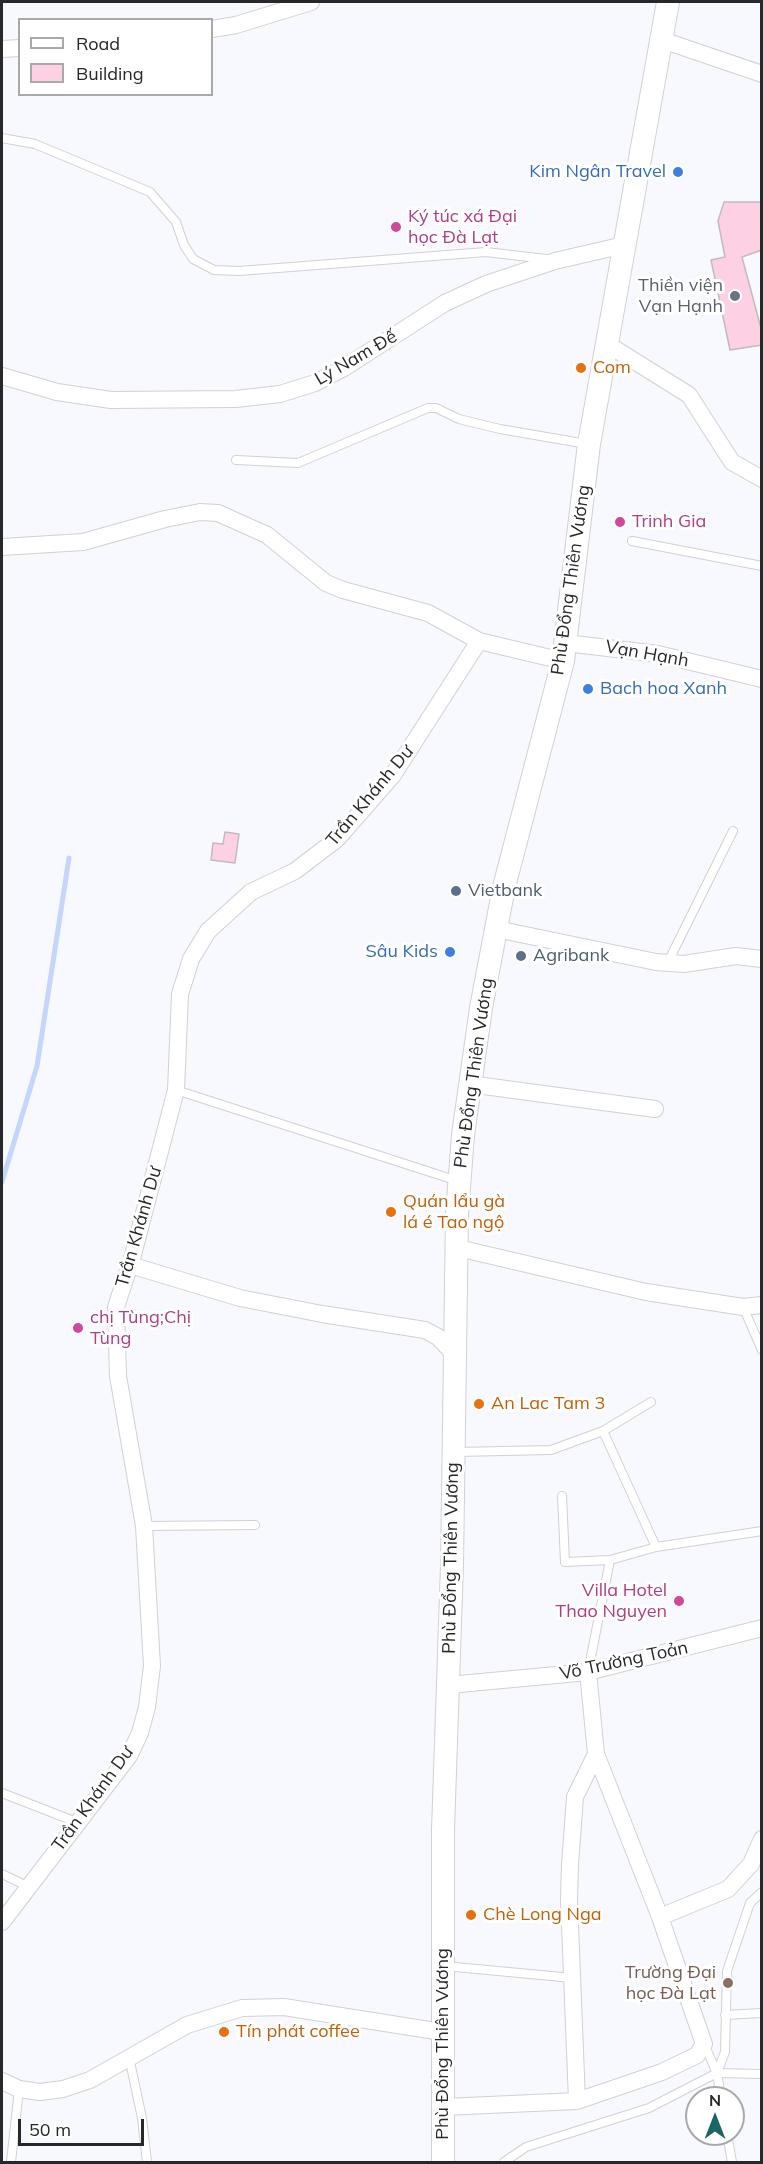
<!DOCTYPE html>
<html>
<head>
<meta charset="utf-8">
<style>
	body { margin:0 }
	#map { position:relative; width:763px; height:2164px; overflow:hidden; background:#f8f9ff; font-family:Mulish,sans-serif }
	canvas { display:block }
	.frame { position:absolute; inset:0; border:3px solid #27282a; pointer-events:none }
	.legend { position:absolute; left:18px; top:18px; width:195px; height:78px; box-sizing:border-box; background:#fff; border:2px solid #a9a9aa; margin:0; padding:8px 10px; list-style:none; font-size:18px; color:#27282a }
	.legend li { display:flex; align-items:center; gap:12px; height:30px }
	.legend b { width:30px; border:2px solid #a9a9aa }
	.north { position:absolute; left:685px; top:2086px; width:60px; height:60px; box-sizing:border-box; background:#fff; border:2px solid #a9a9aa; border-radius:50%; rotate:0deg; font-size:16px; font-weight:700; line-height:24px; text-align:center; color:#27282a }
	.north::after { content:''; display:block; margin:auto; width:21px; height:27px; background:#1a6662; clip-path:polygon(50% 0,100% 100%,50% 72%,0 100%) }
	.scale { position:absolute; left:18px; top:2119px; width:126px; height:27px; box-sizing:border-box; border:3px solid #27282a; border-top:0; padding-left:8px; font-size:18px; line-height:21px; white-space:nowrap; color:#27282a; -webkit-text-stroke:4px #fff; paint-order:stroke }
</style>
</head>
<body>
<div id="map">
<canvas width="763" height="2164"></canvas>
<div class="frame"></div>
<ul class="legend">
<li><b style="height:8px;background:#fff"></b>Road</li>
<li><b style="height:16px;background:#fdd0e3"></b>Building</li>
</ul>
<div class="north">N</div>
<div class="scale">50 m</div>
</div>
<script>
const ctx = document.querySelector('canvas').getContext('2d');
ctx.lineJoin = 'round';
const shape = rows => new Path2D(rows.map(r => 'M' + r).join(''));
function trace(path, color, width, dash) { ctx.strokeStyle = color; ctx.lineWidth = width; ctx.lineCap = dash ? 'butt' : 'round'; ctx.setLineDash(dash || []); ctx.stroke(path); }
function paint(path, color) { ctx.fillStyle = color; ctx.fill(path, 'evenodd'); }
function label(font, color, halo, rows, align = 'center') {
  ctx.font = font + ' Mulish,sans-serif'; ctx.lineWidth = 6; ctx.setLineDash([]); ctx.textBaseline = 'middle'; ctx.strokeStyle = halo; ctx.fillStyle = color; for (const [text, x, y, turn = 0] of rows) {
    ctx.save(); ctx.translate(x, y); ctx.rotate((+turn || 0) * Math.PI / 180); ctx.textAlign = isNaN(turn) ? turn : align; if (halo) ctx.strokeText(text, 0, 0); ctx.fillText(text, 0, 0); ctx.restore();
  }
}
const stream = shape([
	[2,1182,37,1066,69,858]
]);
const building = shape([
	[724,202,762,202,762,250,742,257,762,332,762,345,730,350,711,260,725,257,718,221,724,202],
	[225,832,239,834,235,863,211,860,213,843,223,844,225,832]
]);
const service = shape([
	[2,138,35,144,150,192,176,222,184,245,193,259,214,270,239,271,486,252,546,259],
	[236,460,298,463,428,408,436,408,459,419,500,429,587,444],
	[632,541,762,566],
	[668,962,733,831],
	[176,1090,458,1181],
	[743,1307,762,1350],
	[603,1431,656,1547],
	[456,1452,551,1450,603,1431,651,1402],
	[562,1496,565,1562,610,1560],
	[144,1526,255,1525],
	[588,1672,610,1560,656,1547,762,1531],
	[2,1793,79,1823],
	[2,1874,27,1886],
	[444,1966,573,1978],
	[725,2015,762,2013],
	[704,2044,717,2073,721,2098],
	[129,2057,142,2118,147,2162],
	[717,2073,725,2052,727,1971,750,1903,762,1892],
	[727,2134,732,2162],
	[11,2162,19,2089],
	[504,2162,526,2147,649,2108,717,2073,762,2074]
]);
const minor = shape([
	[212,29,236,25,311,2],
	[662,40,762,74],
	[2,49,20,48],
	[607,344,689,395,732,462,762,479],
	[2,376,57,392,111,400,236,399,280,394,315,383,344,368,445,303,486,284,555,261,624,245],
	[2,547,83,542,165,519,200,512,218,513,267,535,326,583,343,590,428,613,479,641,563,661],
	[566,643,658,654,762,679],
	[496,929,656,962,684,964,736,956,762,959],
	[469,1084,655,1109],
	[458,1248,646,1292,743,1307,762,1305],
	[130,1265,240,1298,322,1314,425,1330,438,1337,455,1355],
	[449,1685,588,1672,762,1628],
	[660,1917,728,1889,751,1864,762,1839],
	[2,1922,129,1756,140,1733,147,1707,152,1666,144,1526,118,1376,116,1307,133,1255,176,1090,180,994,191,959,208,931,251,892,295,871,337,839,393,775,479,641],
	[2,2081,19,2089,40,2092,63,2089,90,2080,187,2025,242,2008,284,2007,442,2032],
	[577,2101,569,1900,570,1864,575,1797,596,1754],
	[444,2107,577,2101,662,2072,697,2055,704,2044,660,1917,596,1754,588,1672]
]);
const secondary = shape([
	[443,2162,443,1830,452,1565,457,1214,463,1135,481,1008,504,887,563,661,589,444,668,2]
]);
const markers = [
	[678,172,6,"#3f7fe0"],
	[396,227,6,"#d1479c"],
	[735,296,6,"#6b7280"],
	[581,368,6,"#e8710a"],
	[620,522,6,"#d1479c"],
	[588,689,6,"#3f7fe0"],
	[456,891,6,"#5c6f8a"],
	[450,952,6,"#3f7fe0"],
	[521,956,6,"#5c6f8a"],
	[391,1212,6,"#e8710a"],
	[78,1328,6,"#d1479c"],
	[479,1404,6,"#e8710a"],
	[679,1601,6,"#d1479c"],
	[471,1915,6,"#e8710a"],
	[728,1983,6,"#8d6e63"],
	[224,2032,6,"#e8710a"]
];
const shopNames = [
	["Kim Ngân Travel",666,172],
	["Bach hoa Xanh",600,689,"left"],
	["Sâu Kids",438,952]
];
const hotelNames = [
	["Ký túc xá Đại",408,217],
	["học Đà Lạt",408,238],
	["Trinh Gia",632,522],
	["chị Tùng;Chị",90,1318],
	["Tùng",90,1339],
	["Villa Hotel",667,1591,"right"],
	["Thao Nguyen",667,1612,"right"]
];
const worshipNames = [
	["Thiền viện",723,286],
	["Vạn Hạnh",723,307]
];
const streetNames = [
	["Lý Nam Đế",356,358,-30],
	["Phù Đổng Thiên Vương",571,580,-82],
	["Vạn Hạnh",647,654,10],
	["Trần Khánh Dư",370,796,-50],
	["Phù Đổng Thiên Vương",474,1073,-82],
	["Trần Khánh Dư",139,1227,-74],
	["Phù Đổng Thiên Vương",451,1558,-89],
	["Võ Trường Toản",624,1661,-12],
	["Trần Khánh Dư",93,1799,-54],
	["Phù Đổng Thiên Vương",443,2044,-90]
];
const foodNames = [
	["Com",593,368],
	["Quán lẩu gà",403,1202],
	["lá é Tao ngộ",403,1223],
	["An Lac Tam 3",491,1404],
	["Chè Long Nga",483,1915],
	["Tín phát coffee",236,2032]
];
const serviceNames = [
	["Vietbank",468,891],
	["Agribank",533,956]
];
const educationNames = [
	["Trường Đại",716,1973],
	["học Đà Lạt",716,1994]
];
trace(stream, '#c4d6fb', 5);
paint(building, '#fdd0e3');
trace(building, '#c0bbbd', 1.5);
trace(service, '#d0d0d6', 10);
trace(minor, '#d0d0d6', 18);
trace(secondary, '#d0d0d6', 24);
trace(service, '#fff', 8);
trace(minor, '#fff', 16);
trace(secondary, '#fff', 22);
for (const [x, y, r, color] of markers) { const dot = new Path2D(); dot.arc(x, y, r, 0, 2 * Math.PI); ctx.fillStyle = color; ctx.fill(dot); trace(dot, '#fff', 2); }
label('18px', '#366cbe', '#fff', shopNames, 'right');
label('18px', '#b23c85', '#fff', hotelNames, 'left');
label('18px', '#5b616d', '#fff', worshipNames, 'right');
label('18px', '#27282a', '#fff', streetNames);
label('18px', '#c56008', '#fff', foodNames, 'left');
label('18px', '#4e5e75', '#fff', serviceNames, 'left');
label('18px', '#785e54', '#fff', educationNames, 'right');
</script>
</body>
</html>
